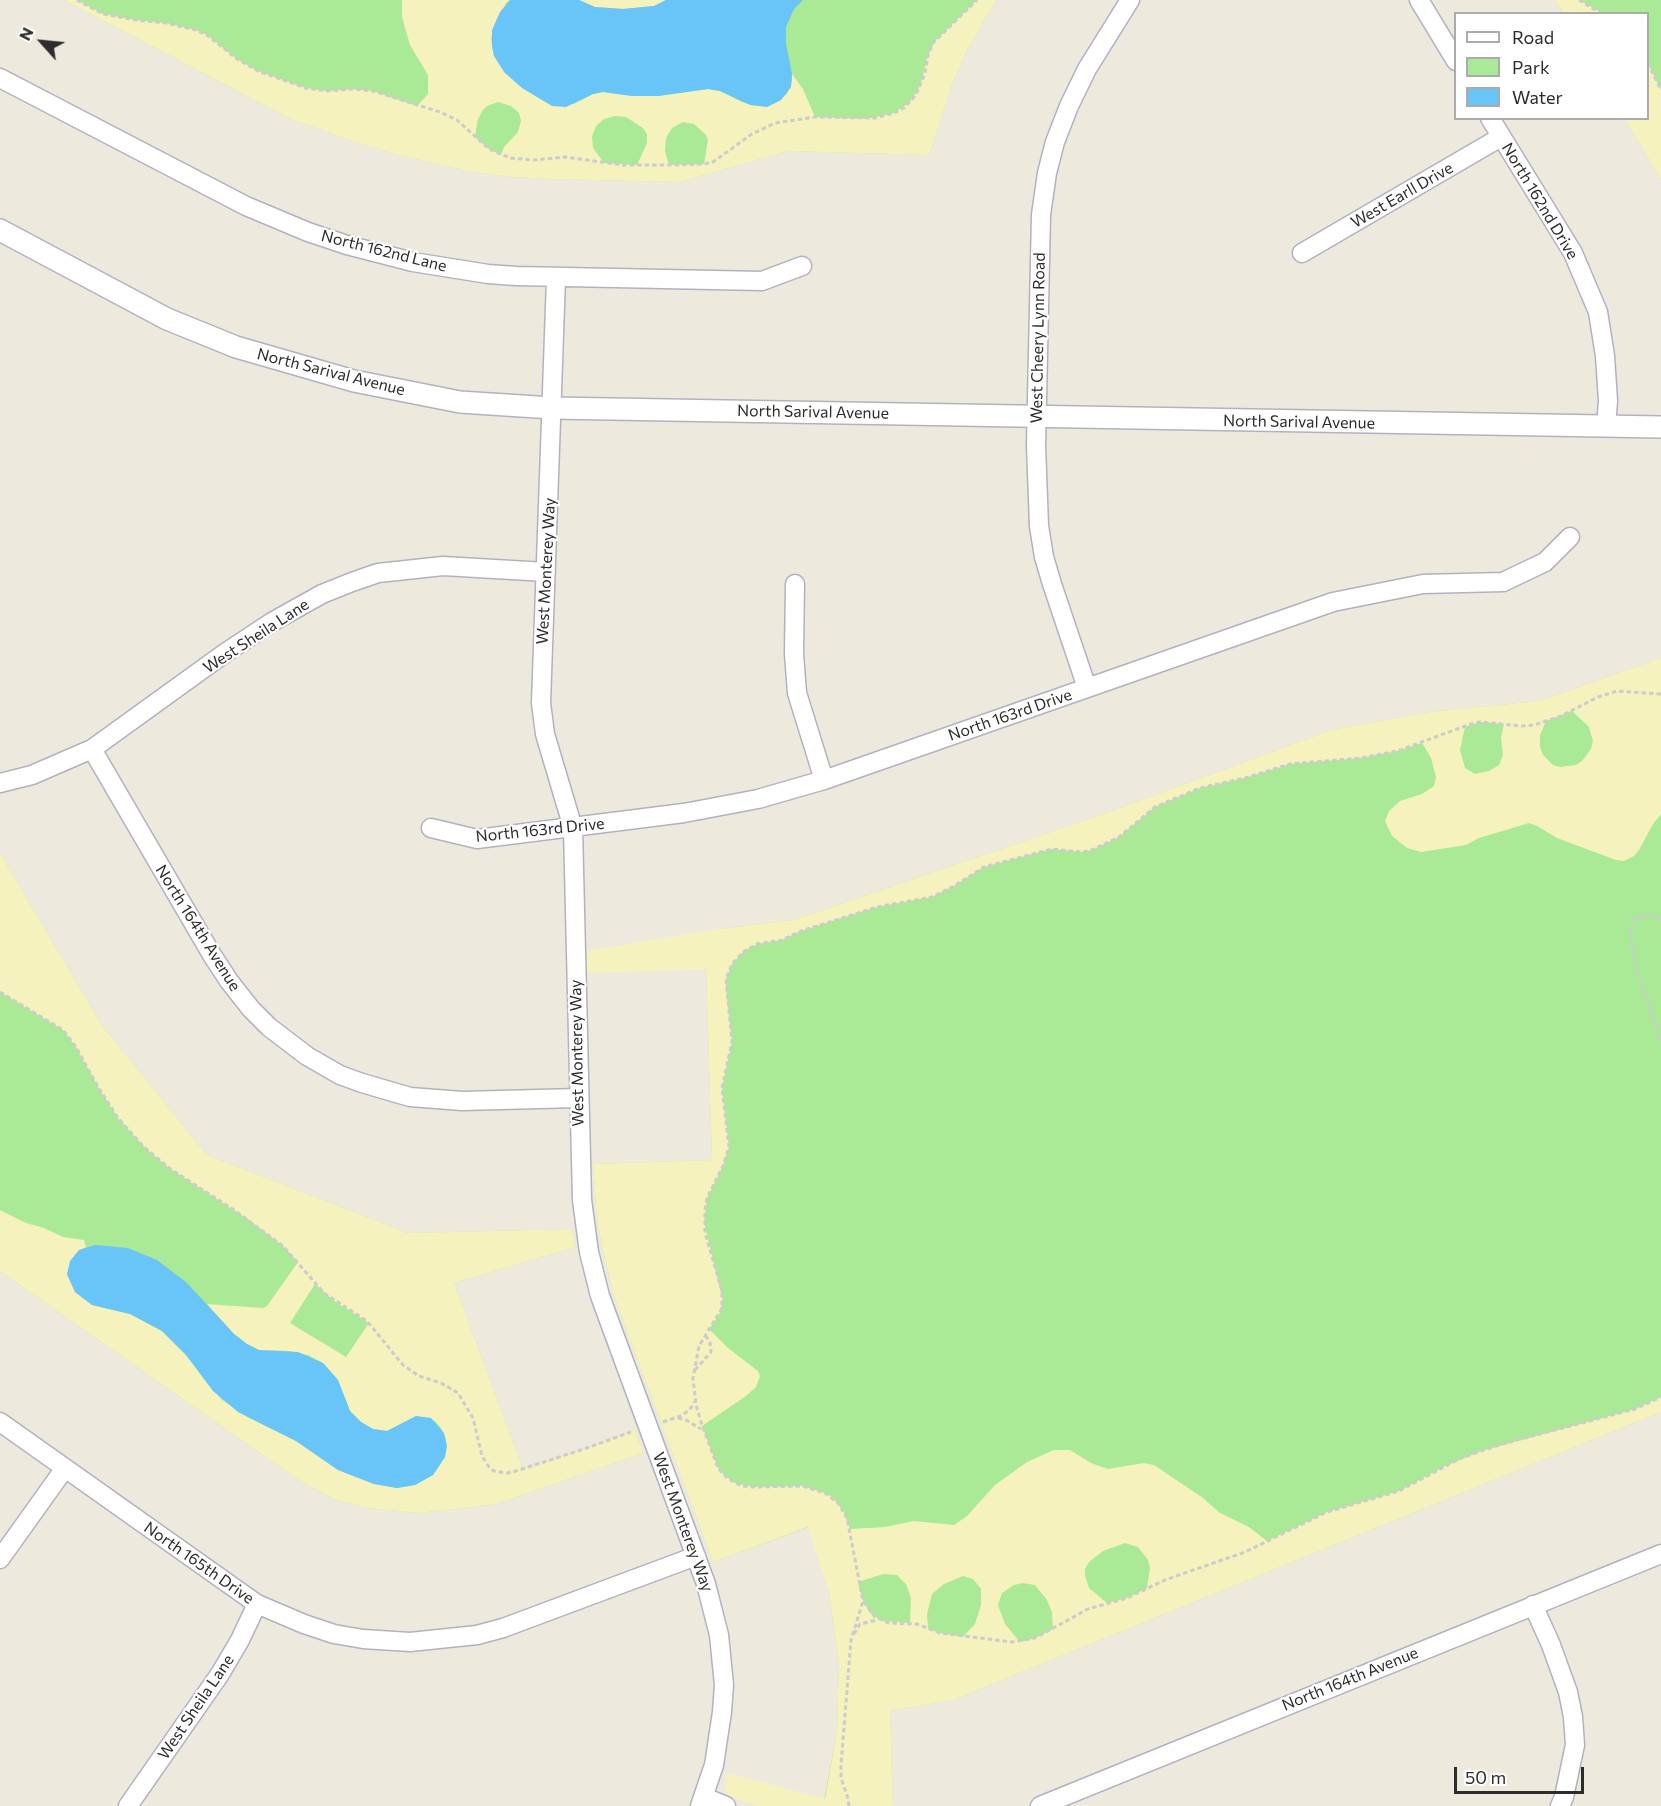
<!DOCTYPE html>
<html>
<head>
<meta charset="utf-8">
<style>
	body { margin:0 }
	#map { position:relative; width:1661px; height:1806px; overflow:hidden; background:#eee9dd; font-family:Commissioner,sans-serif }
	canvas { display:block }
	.legend { position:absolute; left:1454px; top:12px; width:195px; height:108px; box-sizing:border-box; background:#fff; border:2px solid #ababab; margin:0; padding:8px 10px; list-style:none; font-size:18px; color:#2c2c2c }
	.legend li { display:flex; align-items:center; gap:12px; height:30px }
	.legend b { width:30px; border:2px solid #ababab }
	.north { position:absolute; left:12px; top:12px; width:60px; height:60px; -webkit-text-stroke:4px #fff; paint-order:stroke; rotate:297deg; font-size:16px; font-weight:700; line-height:24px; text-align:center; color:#2c2c2c }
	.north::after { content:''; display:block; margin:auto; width:21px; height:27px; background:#2c2c2c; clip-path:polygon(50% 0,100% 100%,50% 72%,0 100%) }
	.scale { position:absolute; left:1454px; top:1767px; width:130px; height:27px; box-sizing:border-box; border:3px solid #2c2c2c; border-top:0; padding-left:8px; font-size:18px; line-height:21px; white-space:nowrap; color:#2c2c2c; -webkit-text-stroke:4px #fff; paint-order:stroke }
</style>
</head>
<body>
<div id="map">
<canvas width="1661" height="1806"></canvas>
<ul class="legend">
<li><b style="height:8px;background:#fff"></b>Road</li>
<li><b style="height:16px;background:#aae996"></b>Park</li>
<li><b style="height:16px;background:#69c4f7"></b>Water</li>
</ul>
<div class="north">N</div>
<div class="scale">50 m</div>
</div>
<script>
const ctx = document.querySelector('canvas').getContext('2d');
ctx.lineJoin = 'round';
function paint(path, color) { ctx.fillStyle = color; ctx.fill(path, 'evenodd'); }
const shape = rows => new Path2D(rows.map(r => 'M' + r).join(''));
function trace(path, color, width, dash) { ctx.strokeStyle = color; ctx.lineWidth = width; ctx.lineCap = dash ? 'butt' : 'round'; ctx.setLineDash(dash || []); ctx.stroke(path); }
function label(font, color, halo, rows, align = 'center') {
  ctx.font = font + ' Commissioner,sans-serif'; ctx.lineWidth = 4.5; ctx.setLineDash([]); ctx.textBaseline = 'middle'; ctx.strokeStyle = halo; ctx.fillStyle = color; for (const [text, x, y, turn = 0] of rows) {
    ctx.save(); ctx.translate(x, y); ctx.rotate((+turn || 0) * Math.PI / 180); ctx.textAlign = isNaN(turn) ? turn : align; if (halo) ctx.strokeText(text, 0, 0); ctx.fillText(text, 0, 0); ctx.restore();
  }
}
const green = shape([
	[64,0,996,0,966,52,952,85,929,155,789,151,679,182,552,179,512,177,467,171,391,153,346,139,291,119],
	[1555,0,1661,0,1661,180,1625,119,1648,118,1648,14,1563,13],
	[1661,658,1661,1412,953,1700,890,1711,893,1806,823,1806,837,1731,839,1662,829,1593,809,1527,713,1562,614,1296,601,1242,596,1209,593,1164,712,1160,706,969,720,929,794,920,1109,812,1331,730,1430,712,1539,701],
	[0,848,0,853,101,1024,207,1155,408,1233,572,1229,575,1247,454,1283,523,1469,584,1449,635,1430,643,1453,497,1504,419,1513,367,1508,334,1499,300,1481,0,1271]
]);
const sand = shape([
	[64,0,77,0,103,14,136,20,166,23,196,30,207,35,237,59,258,71,306,88,327,91,353,89,373,91,417,106,428,94,428,75,410,45,402,17,402,0,510,0,506,3,491,38,494,56,574,104,593,94,603,92,632,96,658,96,708,89,720,91,742,102,774,104,787,94,792,81,792,74,803,89,815,117,866,119,894,113,910,102,920,86,928,55,935,41,977,0,996,0,966,52,952,85,929,155,789,151,679,182,552,179,512,177,467,171,391,153,346,139,291,119],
	[498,102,511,106,519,113,521,121,518,132,504,147,501,155,489,149,475,137,478,119,483,110,487,106],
	[615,116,626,117,643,128,647,134,647,143,637,165,604,163,593,148,592,136,596,126,604,119],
	[683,122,694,124,706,135,708,140,704,164,669,165,665,151,666,138,672,128],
	[579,0,666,0,654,6,623,9,595,7],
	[1555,0,1579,0,1602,13,1563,13],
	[1648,63,1661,90,1661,180,1625,119,1648,118],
	[1661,658,1661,814,1653,824,1639,850,1634,856,1624,861,1616,860,1557,838,1537,826,1529,823,1479,838,1466,845,1421,852,1407,848,1392,836,1385,821,1389,811,1400,801,1422,794,1434,786,1436,777,1431,758,1422,743,1397,751,1361,758,1290,764,1245,778,1200,788,1155,807,1119,837,1092,850,1082,852,1052,849,984,867,954,886,932,897,877,907,801,931,782,940,757,944,743,952,732,964,726,979,726,988,732,1042,722,1088,729,1147,723,1166,707,1198,704,1222,723,1301,719,1315,709,1329,728,1348,758,1371,760,1376,756,1387,746,1396,702,1426,718,1468,723,1474,735,1483,753,1487,802,1486,825,1493,832,1497,843,1510,850,1529,885,1527,914,1521,954,1525,967,1516,995,1485,1027,1462,1054,1450,1070,1450,1091,1463,1108,1469,1144,1463,1154,1465,1203,1498,1220,1513,1249,1527,1267,1541,1327,1512,1399,1491,1445,1466,1481,1451,1635,1409,1661,1397,1661,1412,953,1700,890,1711,893,1806,757,1806,734,1798,728,1794,725,1782,727,1773,825,1799,837,1731,839,1662,829,1593,808,1527,713,1562,614,1296,601,1242,596,1209,593,1164,712,1160,706,969,587,973,587,951,720,929,794,920,1109,812,1331,730,1430,712,1539,701],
	[1572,711,1589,727,1593,741,1591,749,1582,761,1576,765,1560,767,1553,765,1543,755,1540,747,1540,735,1546,721],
	[1480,722,1504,724,1501,738,1503,755,1499,765,1489,771,1475,774,1465,768,1460,750,1465,727],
	[1125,1543,1138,1547,1148,1560,1150,1568,1147,1588,1127,1598,1107,1603,1089,1588,1085,1575,1085,1569,1089,1562,1103,1551],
	[883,1574,897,1575,906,1584,911,1598,910,1623,882,1621,870,1613,863,1601,858,1582],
	[963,1576,973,1579,981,1589,981,1605,975,1624,963,1637,940,1633,928,1629,927,1614,932,1594,944,1584],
	[1023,1583,1035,1585,1047,1600,1052,1612,1053,1629,1035,1638,1020,1642,1005,1624,998,1605,1002,1593,1014,1585],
	[0,848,0,853,101,1024,207,1155,408,1233,572,1229,575,1247,454,1283,523,1469,584,1449,635,1430,643,1453,497,1504,419,1513,367,1508,334,1499,300,1481,0,1271,0,1210,26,1223,44,1228,63,1237,84,1240,86,1247,80,1250,67,1274,75,1292,92,1305,130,1314,162,1331,186,1355,221,1399,247,1417,296,1441,338,1470,374,1484,397,1488,415,1485,433,1475,445,1457,446,1440,441,1428,435,1421,416,1416,387,1431,373,1429,361,1422,350,1411,338,1380,323,1363,308,1355,289,1351,259,1350,247,1344,234,1334,207,1304,263,1308,267,1306,298,1262,283,1246,249,1220,169,1168,144,1147,118,1118,98,1087,76,1047,63,1030,0,992],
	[315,1284,333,1300,369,1323,346,1357,290,1323]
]);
const water = shape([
	[510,0,579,0,595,7,623,9,654,6,666,0,803,0,794,9,786,27,786,44,792,74,791,87,781,100,767,107,750,105,720,91,708,89,658,96,632,96,603,92,593,94,566,107,552,106,522,88,504,72,494,56,492,46,492,30,500,12],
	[95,1245,128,1248,157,1260,187,1283,234,1334,247,1344,259,1350,298,1352,323,1363,338,1380,350,1411,361,1422,373,1429,387,1431,416,1416,431,1418,444,1433,447,1446,445,1457,433,1475,415,1485,397,1488,374,1484,338,1470,296,1441,238,1412,213,1391,186,1355,162,1331,130,1314,92,1305,75,1292,67,1274,70,1261,79,1250]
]);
const path = shape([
	[77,0,103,14,136,20,166,23,196,30,207,35,237,59,258,71,306,88,327,91,353,89,373,91,440,112,457,120,489,149,510,158,534,160,565,157,623,165,674,165,704,164,713,162,752,134,775,123,815,117,875,118,894,113,904,108,916,95,925,73,928,55,933,43,977,0],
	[1579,0,1602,14],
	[1648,63,1661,90],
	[1661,694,1617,691,1598,697,1561,716,1534,725,1522,726,1480,722,1471,724,1397,751,1361,758,1290,764,1245,778,1200,788,1155,807,1119,837,1092,850,1082,852,1052,849,984,867,954,886,932,897,877,907,801,931,782,940,757,944,743,952,732,964,726,979,732,1042,722,1088,729,1147,723,1166,707,1198,705,1210,705,1233,722,1291,722,1308,699,1346,693,1378,696,1405,702,1425,718,1468,728,1479,742,1486,753,1487,802,1486,825,1493,838,1503,847,1518,863,1601,875,1617,889,1623,917,1624,940,1633,1012,1642,1035,1638,1088,1609,1127,1598,1165,1580,1245,1552,1327,1512,1399,1491,1461,1458,1502,1444,1635,1409,1661,1397],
	[1661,920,1653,916,1640,916,1633,921,1630,933,1636,969,1661,1041],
	[0,992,63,1030,76,1047,98,1087,118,1118,144,1147,169,1168,234,1210,283,1246,324,1293,367,1321,403,1365,419,1376,441,1383,458,1393,473,1418,482,1456,489,1467,494,1471,507,1473,516,1471,584,1449,631,1432],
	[695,1370,711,1352,710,1343,705,1334],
	[678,1418,686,1420,701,1429],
	[663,1422,683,1415,691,1408,694,1402],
	[854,1634,860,1624,877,1620],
	[849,1806,847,1795,841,1778,841,1765,851,1640,863,1601]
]);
const minor = shape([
	[1419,0,1456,61],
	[0,78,246,206,308,232,347,245,413,262,488,274,516,276,762,281,802,266],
	[1490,118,1573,253,1598,312,1605,356,1608,401,1606,426],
	[1302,253,1501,137],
	[556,278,541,703,545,734,573,828,582,1200,589,1252,600,1296,706,1584,719,1635,724,1685,722,1712,714,1765,700,1806],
	[795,584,794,654,797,693,824,780],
	[1087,688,1052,584,1044,557,1039,526,1036,445,1041,215,1047,173,1055,142,1069,106,1087,69,1130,0],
	[92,749,212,955,229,981,251,1009,269,1027,307,1056,340,1075,362,1083,410,1097,462,1101,578,1098],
	[0,783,32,775,92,749,225,653,272,622,322,594,352,582,378,573,443,566,546,572],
	[431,828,477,839,684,813,758,799,824,780,1333,602,1423,584,1503,582,1545,562,1570,537],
	[0,1422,257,1604,304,1624,334,1634,363,1639,410,1642,477,1635,503,1628,696,1556],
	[0,1559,65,1468],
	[1533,1605,1551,1645,1568,1692,1573,1717,1575,1745,1564,1797,1560,1806],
	[704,1797,726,1806],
	[128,1806,220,1674,240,1640,257,1604],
	[1040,1806,1661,1554]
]);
const tertiary = shape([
	[0,230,167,319,236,347,354,381,460,402,552,408,1661,427]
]);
const streetNames = [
	["West Earll Drive",1402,195,-30],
	["North 162nd Drive",1540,201,59],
	["North 162nd Lane",384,251,14],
	["West Cheery Lynn Road",1038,338,-89],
	["North Sarival Avenue",331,372,14],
	["North Sarival Avenue",813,412,1],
	["North Sarival Avenue",1299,422,1],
	["West Monterey Way",546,571,-87],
	["West Sheila Lane",256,636,-33],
	["North 163rd Drive",1010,715,-19],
	["North 163rd Drive",540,830,-6],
	["North 164th Avenue",198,928,58],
	["West Monterey Way",577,1053,-91],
	["West Monterey Way",683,1522,70],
	["North 165th Drive",199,1563,35],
	["North 164th Avenue",1350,1679,-22],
	["West Sheila Lane",196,1707,-56]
];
paint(green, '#aae996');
paint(sand, '#f5f2be');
paint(water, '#69c4f7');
trace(minor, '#b1b2c0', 21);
trace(tertiary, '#b1b2c0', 24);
trace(path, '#ccc', 3, [4.5, 3]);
trace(minor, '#fff', 18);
trace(tertiary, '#fff', 21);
label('16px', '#2c2c2c', '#fff', streetNames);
</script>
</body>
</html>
